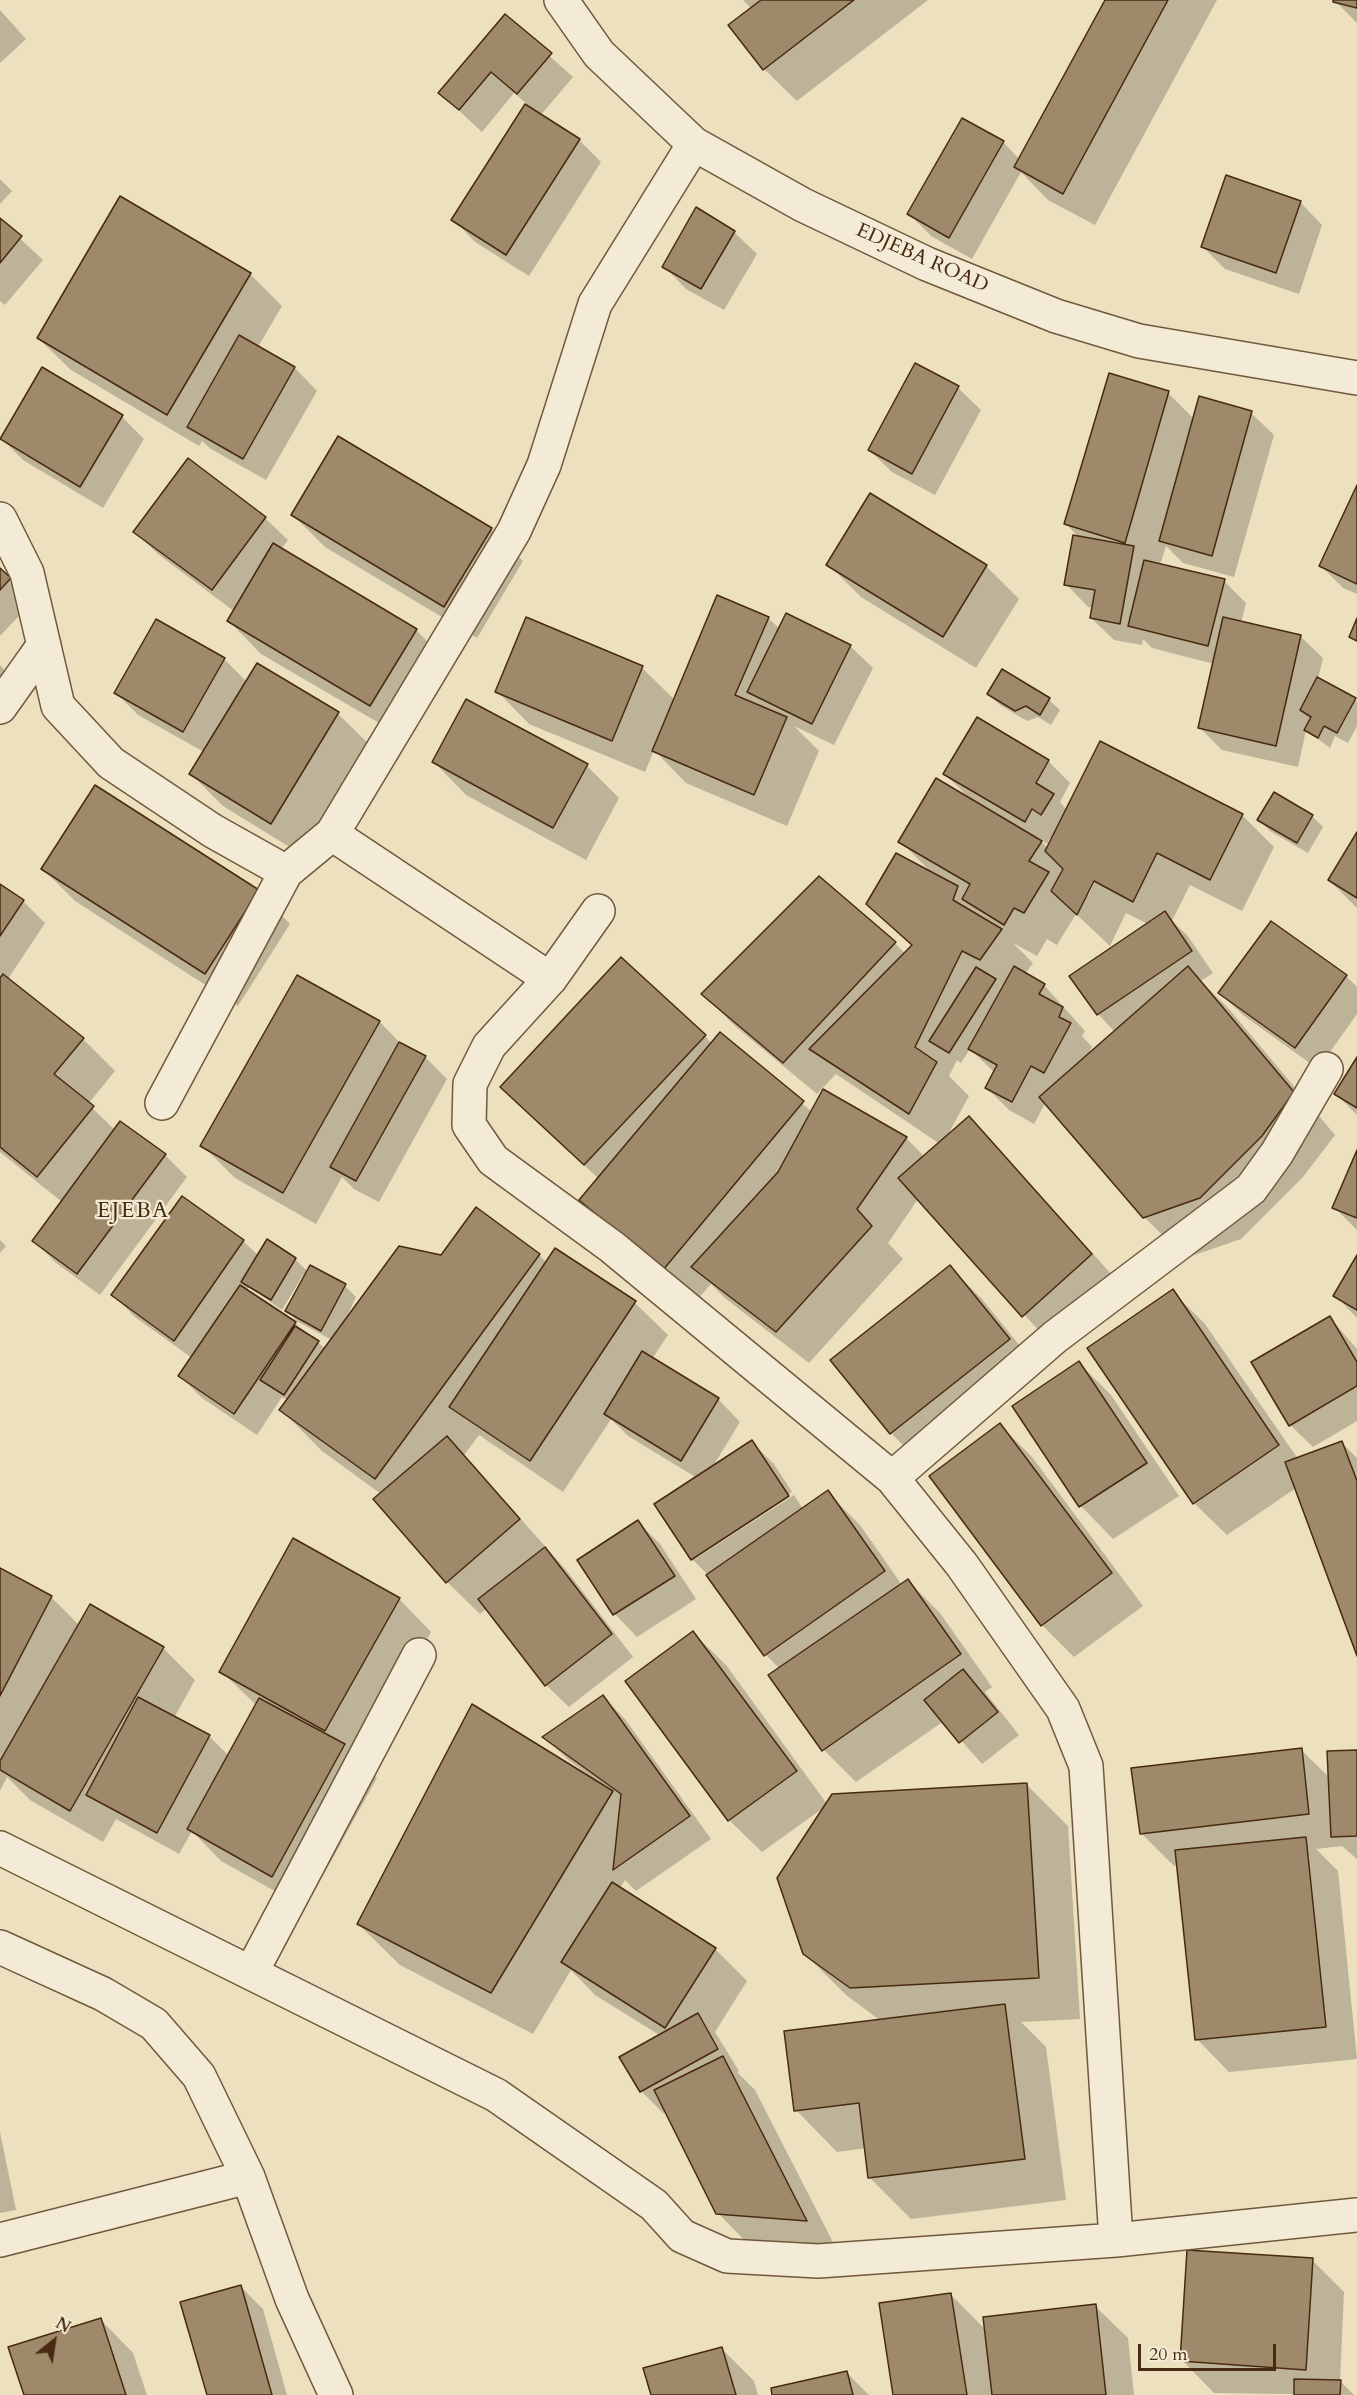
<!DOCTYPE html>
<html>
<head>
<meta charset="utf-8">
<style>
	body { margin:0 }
	#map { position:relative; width:1357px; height:2395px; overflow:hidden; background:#ede0be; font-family:Cardo,serif }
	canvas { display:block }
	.north { position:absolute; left:24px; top:2311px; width:60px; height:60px; -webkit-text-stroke:4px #f3ebd5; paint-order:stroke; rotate:30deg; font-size:16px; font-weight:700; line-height:24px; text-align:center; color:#482a10 }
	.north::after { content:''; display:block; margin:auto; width:21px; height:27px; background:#482a10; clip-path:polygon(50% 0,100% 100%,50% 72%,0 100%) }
	.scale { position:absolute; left:1138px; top:2344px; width:138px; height:27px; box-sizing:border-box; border:3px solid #482a10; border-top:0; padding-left:8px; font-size:18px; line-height:21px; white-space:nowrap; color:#482a10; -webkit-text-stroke:4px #f3ebd5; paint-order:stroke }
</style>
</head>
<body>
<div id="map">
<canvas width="1357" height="2395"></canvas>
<div class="north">N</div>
<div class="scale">20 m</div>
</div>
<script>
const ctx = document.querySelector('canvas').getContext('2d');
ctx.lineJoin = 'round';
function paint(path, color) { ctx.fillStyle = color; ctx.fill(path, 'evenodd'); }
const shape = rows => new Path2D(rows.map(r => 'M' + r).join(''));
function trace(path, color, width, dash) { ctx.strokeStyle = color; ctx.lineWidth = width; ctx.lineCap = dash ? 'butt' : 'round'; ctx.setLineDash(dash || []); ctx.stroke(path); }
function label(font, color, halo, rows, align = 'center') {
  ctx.font = font + ' Cardo,serif'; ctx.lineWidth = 4.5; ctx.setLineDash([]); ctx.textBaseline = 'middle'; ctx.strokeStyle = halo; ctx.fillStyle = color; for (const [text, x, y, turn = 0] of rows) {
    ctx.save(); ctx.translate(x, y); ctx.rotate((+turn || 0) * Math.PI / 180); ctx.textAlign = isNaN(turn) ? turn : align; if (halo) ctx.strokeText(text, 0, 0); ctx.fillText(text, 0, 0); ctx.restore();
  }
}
const shadow = shape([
	[743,0,928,0,797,101,764,69,752,9],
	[1107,0,1217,0,1095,225,1048,200,1021,172,972,259,931,236,909,214,1003,142,1020,160],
	[1335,0,1357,0,1357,23,1335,1],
	[0,10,26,39,0,63],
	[505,16,573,77,540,116,579,140,601,162,529,276,475,242,453,219,527,104,514,93,482,132,440,93],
	[0,179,12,191,0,204],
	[1300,202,1322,225,1299,294,1225,269,1203,247],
	[697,209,734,232,757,254,724,310,686,289,664,266],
	[0,220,43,260,5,305,0,301],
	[250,274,282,306,258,347,295,368,317,391,266,480,211,449,202,441,199,446,71,370,38,338],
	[916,365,958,388,981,410,935,495,892,472,869,450],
	[43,369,122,417,144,439,103,508,23,460,1,438],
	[1168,393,1194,419,1251,413,1274,435,1234,577,1183,563,1166,546,1160,565,1224,581,1246,603,1241,623,1300,636,1323,658,1318,679,1357,701,1357,726,1348,743,1335,736,1330,748,1306,730,1298,767,1222,750,1200,728,1214,664,1152,648,1143,639,1142,645,1114,640,1091,618,1093,608,1088,607,1066,584,1079,537,1066,524],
	[1357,489,1357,594,1343,588,1321,566],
	[871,495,986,566,1019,599,976,668,861,597,828,564],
	[292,514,491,529,523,561,477,638,325,547],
	[265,518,288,540,281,549,416,630,448,662,403,737,261,654,229,621,235,612,158,554,135,532],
	[0,570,32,602,1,635,0,635],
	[768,618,780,629,850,646,873,668,834,745,794,726,819,751,787,826,686,783,654,750,645,772,529,724,497,691,527,619,642,668,675,700],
	[156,621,224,659,247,682,257,665,338,714,371,746,304,856,223,806,191,774,204,752,138,715,116,693],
	[0,665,7,673,0,681],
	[1003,671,1049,700,1060,710,1051,725,1038,717,1027,721,1000,705,989,694],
	[1048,761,1070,783,1060,802,1067,810,1242,815,1274,847,1242,911,1190,885,1172,921,1187,935,1213,973,1201,981,1229,1009,1335,1135,1303,1177,1241,1239,1186,1258,1144,1217,1046,1102,1034,1124,1009,1110,987,1088,995,1073,970,1049,961,1063,957,1060,949,1076,969,1096,946,1138,969,1118,1124,1288,1055,1348,918,1199,888,1243,903,1259,809,1363,726,1299,711,1284,696,1301,614,1232,581,1200,599,1179,535,1119,705,1036,712,1044,721,1034,812,1112,906,1138,925,1157,940,1144,836,1074,817,1094,735,1026,703,994,895,943,905,954,913,947,868,904,931,872,900,841,969,798,945,774],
	[1039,838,1047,844,1050,838,1053,839,1048,849],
	[1096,874,1098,875,1088,896,1086,894],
	[1126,913,1148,924,1098,1014,1115,1032,1087,1056,1092,1047,1082,1036,1085,1031,1044,985,1025,974,1033,963,1013,943,1037,956,1047,939,1057,945,1076,914,1110,946],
	[434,762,587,766,619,798,586,860,466,795],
	[1274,794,1312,816,1323,827,1308,853,1270,831,1259,820],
	[1357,834,1357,908,1329,880],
	[43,869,258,891,290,924,238,1006,75,901],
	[0,886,23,901,45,923,8,979,83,1039,115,1071,88,1104,115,1130,121,1123,165,1155,187,1177,100,1295,56,1263,34,1241,62,1202,0,1152],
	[1346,976,1357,987,1357,1014,1318,1069,1243,1015,1220,993],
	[298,977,380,1022,402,1045,425,1057,447,1079,379,1202,354,1189,342,1177,316,1224,235,1178,202,1145],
	[1357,1060,1357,1115,1336,1094],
	[1357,1154,1357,1230,1334,1207],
	[182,1198,243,1241,259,1256,267,1241,295,1259,308,1272,311,1267,345,1286,356,1297,343,1325,442,1256,539,1255,547,1263,556,1250,635,1303,668,1335,652,1359,718,1399,740,1422,712,1468,751,1442,774,1464,792,1492,695,1556,695,1559,794,1495,803,1509,827,1492,860,1525,902,1585,908,1581,940,1613,992,1687,985,1692,1019,1735,982,1764,944,1721,856,1782,824,1750,771,1675,780,1669,766,1655,708,1575,692,1559,697,1478,628,1436,611,1419,563,1492,479,1435,464,1455,567,1571,633,1657,569,1707,546,1685,487,1608,480,1614,447,1582,375,1499,381,1494,322,1451,281,1410,288,1400,282,1397,257,1435,202,1398,180,1376,192,1358,135,1317,113,1295],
	[303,1275,306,1276,287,1311,298,1322,332,1340,326,1349,295,1323,246,1291,249,1287,282,1310],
	[0,1240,6,1246,0,1253],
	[1357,1258,1357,1318,1335,1295],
	[950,1267,982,1299,1041,1372,923,1465,891,1433],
	[1172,1291,1205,1324,1298,1459,1342,1443,1357,1458,1357,1652,1296,1488,1227,1535,1194,1503],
	[1330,1318,1357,1349,1357,1421,1313,1447,1290,1425],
	[1079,1363,1111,1395,1179,1496,1113,1539,1081,1506,1014,1406],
	[999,1424,1032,1457,1143,1606,1074,1657,1042,1625],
	[638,1522,660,1544,696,1599,637,1637,615,1614,579,1560],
	[0,1570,51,1597,79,1625,163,1648,195,1680,174,1718,209,1736,229,1756,257,1706,221,1671,399,1599,431,1632,359,1760,377,1778,305,1908,221,1861,192,1831,179,1854,116,1819,103,1842,30,1800,7,1777,0,1791],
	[693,1633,726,1665,827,1804,1026,1784,1068,1826,1080,2019,1021,2022,1046,2047,1066,2200,911,2219,870,2178,866,2148,837,2152,796,2110,881,2021,846,1995,804,1953,826,1806,762,1852,729,1820],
	[603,1697,625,1719,711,1839,636,1891,625,1880,619,1889,715,1949,747,1981,715,2032,739,2071,737,2072,755,2090,838,2252,750,2246,718,2213,666,2112,663,2113,641,2091,661,2036,595,1995,571,1970,533,2034,400,1965,358,1924,586,1776,587,1774,567,1759,545,1737],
	[1301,1750,1330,1778,1357,1751,1357,1859,1342,1846,1316,1849,1338,1871,1357,2059,1229,2072,1197,2039,1178,1865,1174,1866,1141,1833],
	[0,2132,16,2210,0,2213],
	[1312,2260,1344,2292,1340,2381,1354,2395,1214,2393,1182,2360],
	[241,2287,263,2309,287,2395,208,2395],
	[950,2294,986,2330,1095,2306,1128,2338,1134,2395,894,2395],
	[101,2320,133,2353,147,2395,25,2395],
	[722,2349,754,2381,758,2395,653,2395],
	[847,2373,869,2395,774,2395]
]);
const building = shape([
	[761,0,854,0,763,70,728,25,761,0],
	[1105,0,1168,0,1063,194,1014,167,1105,0],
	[1333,0,1357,0,1357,8,1333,2,1333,0],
	[505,14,552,53,517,94,491,72,459,110,438,93,505,14],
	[525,104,580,139,506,255,451,220,525,104],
	[962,118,1004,141,949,238,907,214,962,118],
	[1226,175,1301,201,1276,273,1201,247,1226,175],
	[120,196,251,273,167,415,37,338,120,196],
	[696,207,735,231,701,289,662,267,696,207],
	[0,218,22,236,0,263,0,218],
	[239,335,295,367,243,459,187,427,239,335],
	[915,363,959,386,912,474,868,450,915,363],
	[42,367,123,415,80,487,0,439,42,367],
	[1109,373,1169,391,1125,543,1064,524,1109,373],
	[1199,396,1252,411,1212,556,1159,541,1199,396],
	[338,436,492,528,444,607,291,515,338,436],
	[188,458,266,517,212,590,133,532,188,458],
	[1357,485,1357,584,1319,566,1357,485],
	[870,493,987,565,943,637,826,565,870,493],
	[1073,535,1134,546,1120,624,1090,618,1095,590,1064,585,1073,535],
	[273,543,417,629,370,706,227,621,273,543],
	[1144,560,1225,579,1208,646,1128,626,1144,560],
	[0,568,11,578,0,590,0,568],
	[717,595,769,617,735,695,787,717,754,795,652,751,717,595],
	[786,613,851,645,812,724,747,692,786,613],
	[526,617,643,666,612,741,495,692,526,617],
	[1223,617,1301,635,1276,746,1198,728,1223,617],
	[1357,618,1357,641,1349,637,1357,618],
	[156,619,225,658,183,732,114,693,156,619],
	[257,663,339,712,271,824,189,774,257,663],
	[1002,669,1050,698,1040,715,1026,706,1015,711,987,694,1002,669],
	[1317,677,1356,698,1337,733,1324,726,1318,738,1304,730,1311,717,1300,710,1317,677],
	[466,699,588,764,553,828,432,762,466,699],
	[977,717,1049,760,1036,783,1054,794,1041,815,1032,809,1025,822,943,774,977,717],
	[1100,741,1243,814,1210,880,1157,853,1133,902,1094,881,1077,915,1051,891,1063,869,1045,851,1100,741],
	[936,778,1042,841,1029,861,1049,872,1024,913,1014,908,1004,925,962,899,970,884,898,842,936,778],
	[95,785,259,890,205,974,41,869,95,785],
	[1274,792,1313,815,1297,843,1257,820,1274,792],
	[1357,832,1357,898,1328,880,1357,832],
	[896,853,958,886,953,900,1002,929,980,960,962,951,915,1047,937,1062,909,1114,809,1049,912,945,866,904,896,853],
	[819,876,896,942,783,1063,701,994,819,876],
	[0,884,24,900,0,936,0,884],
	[1165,911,1192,951,1097,1015,1069,976,1165,911],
	[1271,921,1347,975,1295,1048,1218,993,1271,921],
	[621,957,706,1035,584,1165,500,1087,621,957],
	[1014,966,1045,984,1039,994,1063,1007,1059,1017,1071,1023,1044,1073,1031,1066,1012,1102,985,1088,997,1065,968,1049,1014,966],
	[1188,966,1294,1092,1262,1136,1200,1198,1143,1218,1039,1097,1188,966],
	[976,967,996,979,949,1053,929,1041,976,967],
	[3,974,84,1038,54,1074,94,1106,37,1177,0,1147,0,978,3,974],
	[297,975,380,1021,283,1193,200,1146,297,975],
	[720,1032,804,1101,663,1270,579,1200,720,1032],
	[399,1042,426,1056,356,1181,330,1167,399,1042],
	[1357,1057,1357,1108,1334,1094,1357,1057],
	[823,1089,907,1137,857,1209,872,1226,776,1332,691,1267,778,1172,823,1089],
	[969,1116,1092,1254,1022,1317,898,1178,969,1116],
	[120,1121,166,1154,77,1274,32,1241,120,1121],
	[1357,1150,1357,1218,1332,1208,1357,1150],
	[182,1196,244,1240,174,1341,111,1295,182,1196],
	[476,1207,540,1254,375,1479,279,1410,399,1246,441,1255,476,1207],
	[267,1239,296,1258,271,1300,241,1282,267,1239],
	[555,1248,636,1301,530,1461,449,1407,555,1248],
	[1357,1255,1357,1310,1333,1296,1357,1255],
	[310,1265,346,1284,321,1331,285,1311,310,1265],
	[950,1265,1010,1339,890,1434,830,1360,950,1265],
	[240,1285,296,1322,234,1414,178,1376,240,1285],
	[1173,1289,1279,1445,1193,1504,1087,1348,1173,1289],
	[1330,1316,1357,1362,1357,1386,1289,1426,1251,1362,1330,1316],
	[295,1326,319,1341,284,1395,260,1380,295,1326],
	[642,1351,719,1398,681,1461,604,1414,642,1351],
	[1079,1361,1147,1463,1079,1507,1012,1406,1079,1361],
	[1000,1423,1112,1573,1041,1626,929,1476,1000,1423],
	[447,1436,520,1519,446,1583,373,1499,447,1436],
	[752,1440,789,1496,691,1560,654,1504,752,1440],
	[1342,1441,1357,1481,1357,1656,1285,1462,1342,1441],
	[828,1490,885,1571,764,1656,706,1575,828,1490],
	[638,1520,675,1576,613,1615,577,1560,638,1520],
	[293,1538,400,1598,325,1731,219,1672,293,1538],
	[545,1547,612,1634,545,1686,478,1599,545,1547],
	[0,1568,52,1596,0,1696,0,1568],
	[908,1579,961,1654,822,1751,768,1675,908,1579],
	[90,1604,164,1647,70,1811,0,1770,0,1761,90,1604],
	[693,1631,797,1771,728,1821,625,1681,693,1631],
	[963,1669,998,1712,959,1743,924,1700,963,1669],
	[603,1695,690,1816,613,1870,621,1794,542,1737,603,1695],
	[138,1697,210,1735,157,1833,86,1795,138,1697],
	[259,1698,345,1744,272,1877,187,1829,259,1698],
	[472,1704,613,1791,491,1993,357,1924,472,1704],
	[1302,1748,1309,1814,1140,1834,1131,1768,1302,1748],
	[1357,1750,1357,1836,1331,1837,1327,1751,1357,1750],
	[1027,1783,1039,1978,850,1988,803,1954,777,1878,832,1794,1027,1783],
	[1306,1837,1326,2027,1195,2040,1175,1850,1306,1837],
	[612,1882,716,1948,665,2028,561,1962,612,1882],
	[1005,2004,1025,2159,868,2178,859,2103,794,2111,784,2031,1005,2004],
	[698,2013,718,2049,640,2092,619,2057,698,2013],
	[723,2056,807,2221,716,2214,654,2090,723,2056],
	[1187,2250,1313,2258,1306,2370,1180,2361,1187,2250],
	[241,2285,272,2395,207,2395,180,2302,241,2285],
	[951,2293,967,2395,893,2395,879,2303,951,2293],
	[1096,2304,1106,2395,992,2395,983,2317,1096,2304],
	[101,2318,126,2395,24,2395,8,2347,101,2318],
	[722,2347,736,2395,651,2395,643,2368,722,2347],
	[847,2371,853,2395,772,2395,771,2388,847,2371],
	[1294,2379,1341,2380,1340,2395,1294,2395,1294,2379]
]);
const street = shape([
	[561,0,599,54,694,144,803,205,927,264,1056,316,1139,341,1357,378],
	[0,519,27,573,58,706,111,763,213,831,286,872],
	[0,707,44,645],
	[332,834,550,979],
	[598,911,550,979,489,1046,470,1084,469,1125,493,1160,612,1247,892,1478,962,1565,1063,1709,1086,1766,1116,2240],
	[162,1103,286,872,332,834,514,531,544,465,595,304,694,144],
	[892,1478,1055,1337,1251,1189,1277,1153,1326,1069],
	[0,1848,496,2095,654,2205,682,2236,727,2256,818,2261,1116,2240,1357,2215],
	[0,1947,103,1994,154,2024,199,2076,248,2177,292,2299,336,2395],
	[252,1971,419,1655],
	[0,2240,248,2177]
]);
const streetNames = [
	["EDJEBA ROAD",922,259,24]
];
const quarterNames = [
	["EJEBA",133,1212]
];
paint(shadow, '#0003');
paint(building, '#9e896a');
trace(building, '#482a10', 1.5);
trace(street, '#71583c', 36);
trace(street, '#f3ebd5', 33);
label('20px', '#482a10', '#f3ebd5', streetNames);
ctx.letterSpacing = '1.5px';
label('22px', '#482a10', '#f3ebd5', quarterNames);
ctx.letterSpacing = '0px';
</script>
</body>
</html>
